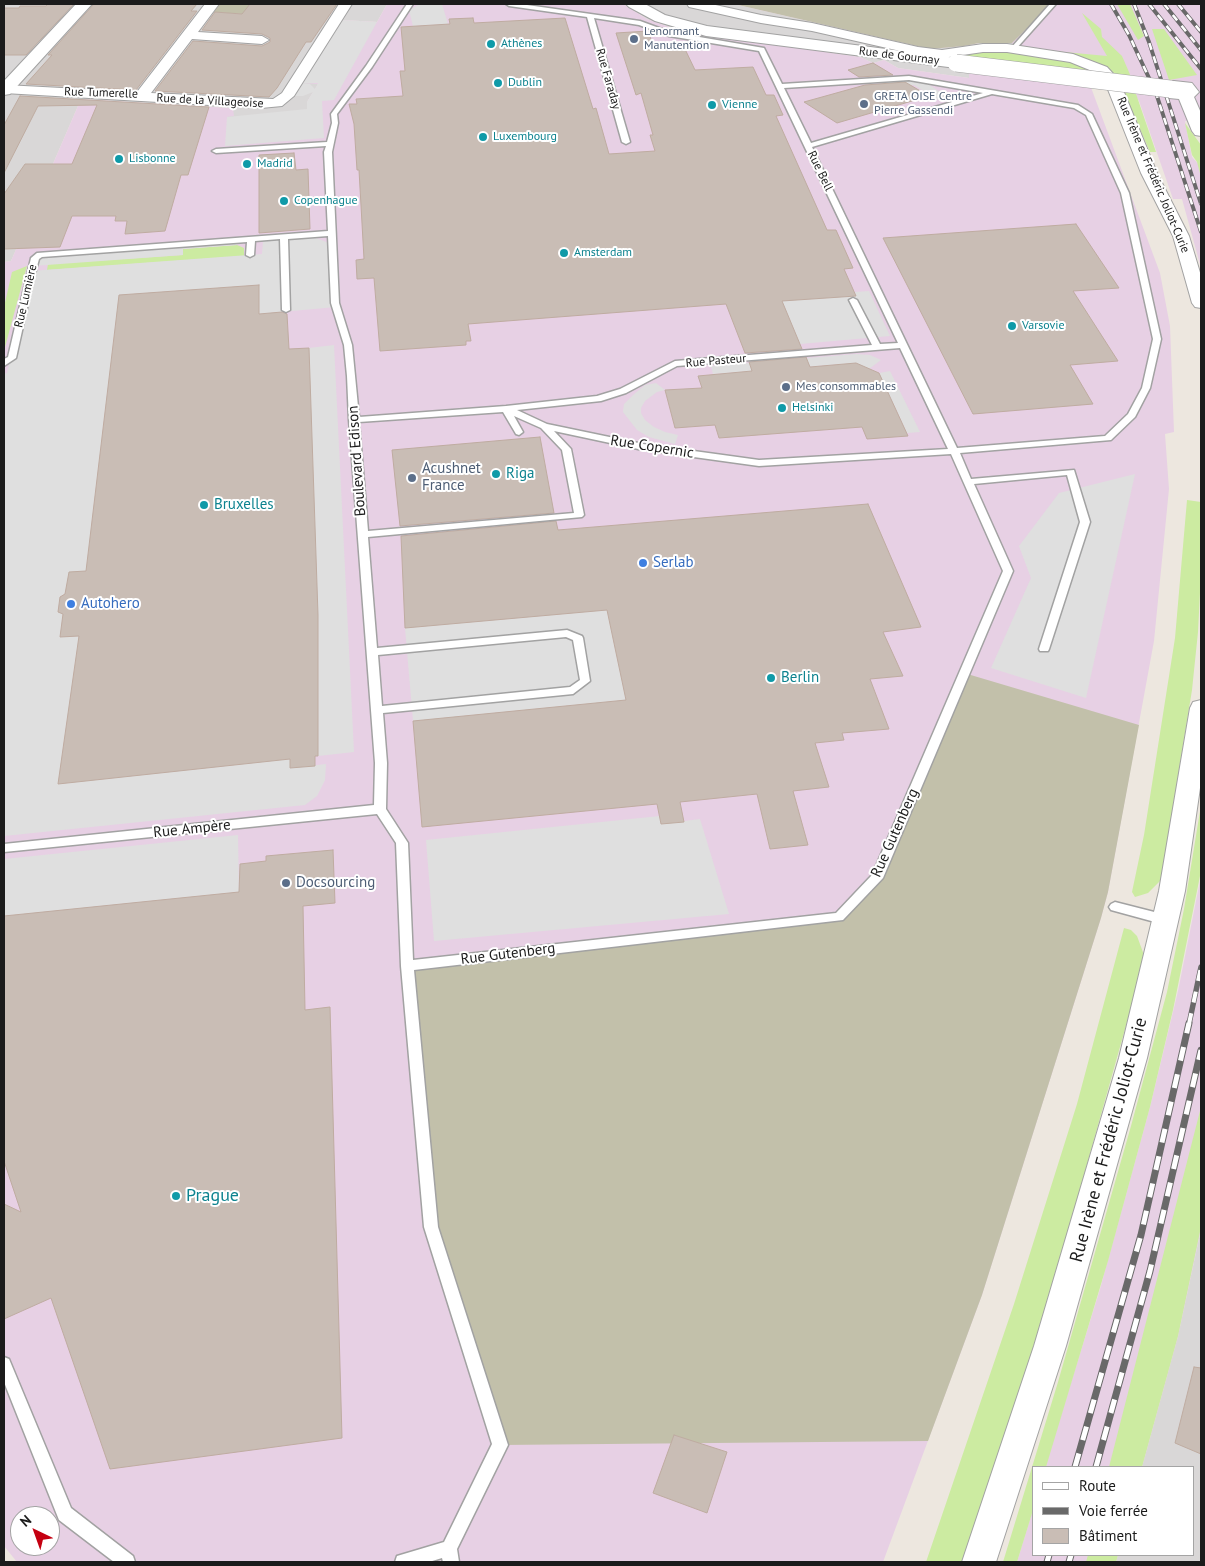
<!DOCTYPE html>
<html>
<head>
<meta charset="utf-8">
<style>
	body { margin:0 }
	#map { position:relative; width:1205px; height:1566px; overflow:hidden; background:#ede7df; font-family:"PT Sans",sans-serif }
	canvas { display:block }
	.frame { position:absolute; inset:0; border:5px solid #1b1b1b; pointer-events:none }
	.legend { position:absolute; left:1032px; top:1466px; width:162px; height:90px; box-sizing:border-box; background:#fff; border:1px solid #a4a4a4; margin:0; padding:6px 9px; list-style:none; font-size:15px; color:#1b1b1b }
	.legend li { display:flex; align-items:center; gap:10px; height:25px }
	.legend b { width:25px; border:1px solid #a4a4a4 }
	.north { position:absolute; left:10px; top:1506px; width:50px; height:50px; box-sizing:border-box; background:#fff; border:1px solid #a4a4a4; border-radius:50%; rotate:318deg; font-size:14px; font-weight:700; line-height:20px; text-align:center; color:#1b1b1b }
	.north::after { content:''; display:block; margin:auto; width:18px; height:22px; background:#c50011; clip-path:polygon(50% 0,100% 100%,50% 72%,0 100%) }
</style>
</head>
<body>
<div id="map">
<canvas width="1205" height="1566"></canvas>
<div class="frame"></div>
<ul class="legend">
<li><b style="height:6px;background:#fff"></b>Route</li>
<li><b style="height:6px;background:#696969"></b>Voie ferrée</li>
<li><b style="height:14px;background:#c9bdb5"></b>Bâtiment</li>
</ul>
<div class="north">N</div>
</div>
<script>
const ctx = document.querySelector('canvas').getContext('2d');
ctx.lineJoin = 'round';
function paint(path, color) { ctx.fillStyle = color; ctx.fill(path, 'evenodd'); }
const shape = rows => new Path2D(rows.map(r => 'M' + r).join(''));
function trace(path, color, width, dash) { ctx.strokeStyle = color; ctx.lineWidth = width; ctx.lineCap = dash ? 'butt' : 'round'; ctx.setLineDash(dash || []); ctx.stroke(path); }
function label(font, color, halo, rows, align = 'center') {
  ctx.font = font + ' "PT Sans",sans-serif'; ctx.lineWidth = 4; ctx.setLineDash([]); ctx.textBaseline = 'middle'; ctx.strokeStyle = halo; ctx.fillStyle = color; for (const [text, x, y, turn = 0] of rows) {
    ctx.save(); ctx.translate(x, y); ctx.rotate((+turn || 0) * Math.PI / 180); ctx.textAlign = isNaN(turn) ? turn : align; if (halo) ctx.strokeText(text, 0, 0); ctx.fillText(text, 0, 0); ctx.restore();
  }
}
const residential = shape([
	[4,4,387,4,377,22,342,20,304,82,319,83,307,102,309,139,227,117,229,108,81,99,11,261,4,262],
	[623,4,734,4,930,49,993,42,1012,43,1013,49,969,70,969,78,898,68,884,60,873,63,860,57,680,31,647,19],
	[1201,1229,1201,1562,1116,1562,1118,1555,1194,1555,1194,1467,1142,1467,1178,1336]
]);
const industrial = shape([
	[387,4,623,4,647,19,680,31,860,57,873,63,884,60,898,68,969,78,969,70,1013,48,1012,43,979,43,964,46,930,49,734,4,1201,4,1201,121,1185,121,1192,157,1201,167,1201,268,1182,199,1173,199,1139,101,1107,56,1086,74,1160,273,1170,326,1174,432,1165,434,1169,489,1154,641,1108,892,1101,918,982,1295,883,1562,17,1562,4,1546,4,262,11,261,81,99,229,108,233,109,234,116,227,117,309,138,307,102,318,84,303,83,342,20,377,22],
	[20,1516,50,1516,50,1546,20,1546],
	[1201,876,1201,1229,1178,1336,1142,1467,1045,1467,1100,1289,1150,1107,1178,991],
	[1034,1506,1034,1555,1118,1555,1116,1562,1017,1562]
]);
const construction = shape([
	[218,4,297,4,289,17,212,12],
	[734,4,1047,4,1049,7,1012,43,979,43,964,46,930,49],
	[964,673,1139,725,1108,892,1101,918,982,1295,928,1441,500,1445,431,1227,407,966,839,916,877,878]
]);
const grass = shape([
	[1117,4,1130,4,1144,36,1138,40],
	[1082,13,1101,29,1102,37,1122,56,1132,79,1122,79,1088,59,1043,50,1107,56],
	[1152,29,1164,29,1197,75,1169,80],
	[996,51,1052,58,1085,65,1086,72,955,56],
	[1123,90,1135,91,1156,152,1150,152],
	[1185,123,1201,145,1201,177,1197,162,1192,155],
	[237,245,244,248,244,256,47,270,48,264,183,255,183,249],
	[27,266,5,347,4,349,4,307,12,272],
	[1187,500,1201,502,1201,573,1198,632,1192,690,1161,880,1148,893,1135,897,1132,892,1144,835,1175,638],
	[1201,805,1201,871,1173,1010,1150,1107,1108,1261,1046,1467,1034,1467,1034,1507,1017,1562,1003,1562,1058,1382,1131,1126,1167,992,1184,909],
	[1124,928,1131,930,1137,936,1144,955,1143,965,1038,1339,963,1562,926,1562,1014,1304,1077,1104],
	[1201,1107,1201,1227,1178,1336,1142,1467,1109,1467],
	[1088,1555,1118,1555,1116,1562,1086,1562]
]);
const parking = shape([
	[420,4,442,4,448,24,413,26,409,10],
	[342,20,377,22,334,100,322,101,324,138,225,146,227,117,307,109,307,102,313,92,303,96,294,96,301,83,310,84,315,89,318,83,303,83],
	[897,80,925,82,948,97,938,100,914,85,867,87],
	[314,237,331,244,336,307,259,314,259,285,119,295,86,571,69,573,65,594,60,597,58,611,63,614,60,637,79,636,58,784,290,759,290,768,326,764,325,780,317,796,305,805,4,836,4,374,7,373,31,271,262,254,263,241],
	[237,240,237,245,183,249,183,255,33,266,40,255],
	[869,291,890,336,800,344,782,301,856,296,855,292],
	[334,345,354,752,318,756,309,348],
	[856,354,870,355,881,360,869,369,856,363,713,374,711,366],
	[890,371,920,432,907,433,879,373],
	[656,383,665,390,657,392,645,401,641,408,641,413,645,420,654,427,665,432,678,435,675,444,649,437,637,430,623,412,624,404,633,395,645,385],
	[1135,474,1086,698,991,668,1031,578,1019,546,1059,493],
	[607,610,626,700,413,721,405,628],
	[660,816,661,824,700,819,729,914,434,941,426,840],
	[238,835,239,892,4,916,4,859]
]);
const building = shape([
	[48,4,74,4,26,55,4,55,4,8,19,8,20,6,46,6,48,4],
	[94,4,197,4,191,11,197,11,136,90,26,84,52,55,48,55,94,4],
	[250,4,337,4,311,42,306,42,277,88,269,97,155,91,193,41,262,46,270,42,270,38,262,34,202,30,215,12,242,14,250,4],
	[473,18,474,23,565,18,593,109,596,108,609,154,655,151,650,135,653,135,641,93,636,95,616,33,648,31,654,48,684,47,695,70,753,67,766,95,774,95,783,115,776,116,827,230,836,230,853,268,844,269,856,296,782,301,802,349,745,353,726,304,468,324,471,341,466,341,466,345,380,351,374,278,357,279,356,260,364,259,359,170,357,170,354,124,349,104,357,104,356,99,403,96,400,71,405,71,401,27,450,24,449,19,473,18],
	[873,63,893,75,859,77,848,70,873,63],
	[905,82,929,96,837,123,804,102,865,85,905,82],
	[20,96,209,107,188,175,181,175,165,231,125,234,127,221,115,221,116,216,72,216,60,247,4,249,4,194,25,164,72,164,97,105,38,106,4,173,4,125,20,96],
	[294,153,296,170,308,169,310,229,259,233,259,155,294,153],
	[1076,224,1119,288,1073,291,1118,361,1070,365,1093,404,973,414,883,238,1076,224],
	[259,285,259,314,282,312,287,314,289,349,309,348,318,615,318,756,315,756,315,766,290,768,290,759,58,784,79,636,60,637,63,614,58,612,60,597,65,594,69,572,86,571,119,295,259,285],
	[806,357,810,367,856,363,879,373,908,436,867,439,862,427,719,438,715,425,675,428,665,390,702,388,698,376,752,371,749,362,806,357],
	[540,437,554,513,400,526,392,450,540,437],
	[868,504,921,627,883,632,903,676,870,679,889,729,842,733,844,740,815,743,829,787,793,791,808,845,770,849,757,794,680,802,684,822,661,824,657,804,422,827,413,721,626,700,607,610,405,628,401,536,556,521,558,530,868,504],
	[333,850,335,903,303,906,305,1010,330,1007,342,1438,110,1469,51,1298,4,1319,4,1204,21,1212,4,1161,4,916,239,892,240,864,266,861,266,856,333,850],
	[1194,1367,1201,1368,1201,1454,1175,1443,1194,1367],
	[674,1435,727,1452,707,1513,653,1493,674,1435]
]);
const service = shape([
	[407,4,413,4,372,67,337,114,338,123,332,152,339,303,352,345,359,417,506,406,597,396,620,389,675,361,872,345,849,300,853,298,857,300,880,344,898,343,759,51,669,36,639,25,594,18,630,142,626,144,622,142,587,17,509,6,506,4,520,4,640,21,670,32,764,48,782,84,909,76,1078,105,1092,114,1129,193,1161,339,1150,388,1135,417,1111,440,960,453,971,479,1074,470,1090,522,1049,649,1048,651,1040,651,1039,649,1080,522,1067,475,974,484,1013,571,883,878,843,920,414,970,438,1227,508,1445,457,1549,459,1562,443,1562,442,1558,429,1562,395,1562,397,1556,444,1542,492,1444,424,1227,401,966,396,843,377,814,4,852,4,844,374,805,375,763,349,420,347,376,344,345,331,303,328,236,288,239,290,310,286,312,282,310,280,239,255,241,254,255,250,257,246,255,247,242,42,257,39,259,33,281,16,358,4,366,4,359,8,357,31,258,37,253,328,231,324,152,326,146,216,153,212,151,216,149,327,142,332,123,331,114,366,66,407,4],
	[909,80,983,93,811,143,784,88,909,80],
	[992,94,1074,108,1086,115,1121,193,1153,339,1142,388,1128,414,1105,436,957,448,812,147,992,94],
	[900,348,948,449,759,460,643,444,547,424,517,410,601,401,626,393,677,366,900,348],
	[503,412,516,434,519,435,523,432,514,416,541,428,562,450,574,513,368,531,359,422,503,412],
	[554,431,643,450,759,466,951,454,1003,571,872,875,836,913,413,960,408,843,386,809,387,763,383,713,573,694,590,681,583,638,582,636,567,630,377,648,368,537,582,517,584,515,571,449,554,431],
	[566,637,573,640,580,680,570,687,382,706,378,655,566,637],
	[1050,4,1056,4,1015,50,1011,50,1011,48,1050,4],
	[1115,902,1166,915,1170,917,1172,920,1170,923,1166,925,1111,910,1109,907,1111,904,1115,902],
	[4,1357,9,1359,71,1508,133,1556,135,1562,114,1562,59,1520,4,1382,4,1357]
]);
const minor = shape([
	[205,4,219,4,198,32,262,36,269,40,262,44,192,39,151,93,273,99,282,93,339,4,352,4,294,96,282,106,261,108,4,93,5,85,137,92,205,4],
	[687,4,711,4,761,15,812,23,918,47,942,50,983,44,1007,44,1073,54,1107,67,1119,80,1157,173,1189,236,1201,276,1201,308,1195,307,1192,303,1173,236,1141,173,1105,82,1097,73,1070,62,1007,52,983,52,942,58,918,55,812,31,761,23,689,7,687,4],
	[1201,700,1201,781,1185,891,1147,1058,1066,1346,996,1562,962,1562,1034,1346,1119,1058,1159,891,1190,708,1193,702,1201,700]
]);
const tertiary = shape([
	[76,4,92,4,10,94,4,95,4,81,76,4],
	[626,4,645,4,665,15,707,26,956,58,962,60,964,63,962,66,956,68,706,36,655,21,629,7,626,4],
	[1174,81,1192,83,1199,92,1194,97,1201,113,1201,136,1195,135,1192,131,1179,99,1169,98,1162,90,1168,82,1174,81]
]);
const railFar2 = shape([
	[1111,4,1129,35,1156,93,1201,232],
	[1134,4,1149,42,1201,204],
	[1149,4,1201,69],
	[1164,4,1201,50],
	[1178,4,1201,32]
]);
const railFar1 = shape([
	[1189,1024,1201,967]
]);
const rail = shape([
	[1075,1467,1141,1235,1189,1023],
	[1096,1467,1150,1271,1201,1050],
	[1047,1562,1049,1555],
	[1069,1562,1071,1555]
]);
const tertiaryBridge = shape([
	[956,63,1170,89]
]);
const markers = [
	[634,39,5,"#5c6f8a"],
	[491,44,5,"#0f9aa8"],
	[498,83,5,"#0f9aa8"],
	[864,104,5,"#5c6f8a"],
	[712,105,5,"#0f9aa8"],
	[483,137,5,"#0f9aa8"],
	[119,159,5,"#0f9aa8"],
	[247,164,5,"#0f9aa8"],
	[284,201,5,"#0f9aa8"],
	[564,253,5,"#0f9aa8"],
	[1012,326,5,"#0f9aa8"],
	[786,387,5,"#5c6f8a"],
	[782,408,5,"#0f9aa8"],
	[496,474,5,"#0f9aa8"],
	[412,478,5,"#5c6f8a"],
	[204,505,5,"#0f9aa8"],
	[643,563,5,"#3f7fe0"],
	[71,604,5,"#3f7fe0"],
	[771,678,5,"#0f9aa8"],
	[286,883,5,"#5c6f8a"],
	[176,1196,5,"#0f9aa8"]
];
const farServicenames = [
	["Lenormant",644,32],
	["Manutention",644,46],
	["GRETA OISE Centre",874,97],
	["Pierre Gassendi",874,111],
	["Mes consommables",796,387]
];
const farCulturenames = [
	["Athènes",501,44],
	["Dublin",508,83],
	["Vienne",722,105],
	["Luxembourg",493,137],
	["Lisbonne",129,159],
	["Madrid",257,164],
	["Copenhague",294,201],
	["Amsterdam",574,253],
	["Varsovie",1022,326],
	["Helsinki",792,408]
];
const farStreetnames = [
	["Rue de Gournay",899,56,7],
	["Rue Faraday",608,79,74],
	["Rue Tumerelle",101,93,2],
	["Rue de la Villageoise",210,101,3],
	["Rue Bell",820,171,64],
	["Rue Irène et Frédéric Joliot-Curie",1153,175,67],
	["Rue Lumière",26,296,-77],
	["Rue Pasteur",716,361,-5]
];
const streetNames = [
	["Rue Copernic",652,447,9],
	["Boulevard Edison",357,461,-94],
	["Rue Ampère",192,829,-6],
	["Rue Gutenberg",895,833,-66],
	["Rue Gutenberg",508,954,-7]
];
const serviceNames = [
	["Acushnet",422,469],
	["France",422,486],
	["Docsourcing",296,883]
];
const cultureNames = [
	["Riga",506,474],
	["Bruxelles",214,505],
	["Berlin",781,678]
];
const shopNames = [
	["Serlab",653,563],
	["Autohero",81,604]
];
const nearStreetnames = [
	["Rue Irène et Frédéric Joliot-Curie",1109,1140,-75]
];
const nearCulturenames = [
	["Prague",186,1196]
];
paint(residential, '#d9d7d7');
paint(industrial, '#e7d0e4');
paint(construction, '#c2c0aa');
paint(grass, '#cceba1');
paint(parking, '#dfdfdf');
paint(building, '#c9bdb5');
trace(building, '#bfaca1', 1);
trace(service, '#a2a2a2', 3);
trace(minor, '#a2a2a2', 2);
trace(tertiary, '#a2a2a2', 2);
paint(service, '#fff');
paint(minor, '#fff');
paint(tertiary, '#fff');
trace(railFar2, '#696969', 4);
trace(railFar1, '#696969', 5.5);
trace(rail, '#696969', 7);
trace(railFar2, '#fff', 2.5, [7]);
trace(railFar1, '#fff', 4, [11]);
trace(rail, '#fff', 5, [14]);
trace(tertiaryBridge, '#a2a2a2', 18, []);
trace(tertiaryBridge, '#fff', 17);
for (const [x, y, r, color] of markers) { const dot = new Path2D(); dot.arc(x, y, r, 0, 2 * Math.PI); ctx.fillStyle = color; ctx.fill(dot); trace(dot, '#fff', 2); }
label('12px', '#4e5e75', '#fff', farServicenames, 'left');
label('12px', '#0d838f', '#fff', farCulturenames, 'left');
label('12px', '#1b1b1b', '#fff', farStreetnames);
label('15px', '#1b1b1b', '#fff', streetNames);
label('15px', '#4e5e75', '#fff', serviceNames, 'left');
label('15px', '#0d838f', '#fff', cultureNames, 'left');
label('15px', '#366cbe', '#fff', shopNames, 'left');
label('18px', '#1b1b1b', '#fff', nearStreetnames);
label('18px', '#0d838f', '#fff', nearCulturenames, 'left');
</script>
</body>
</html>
